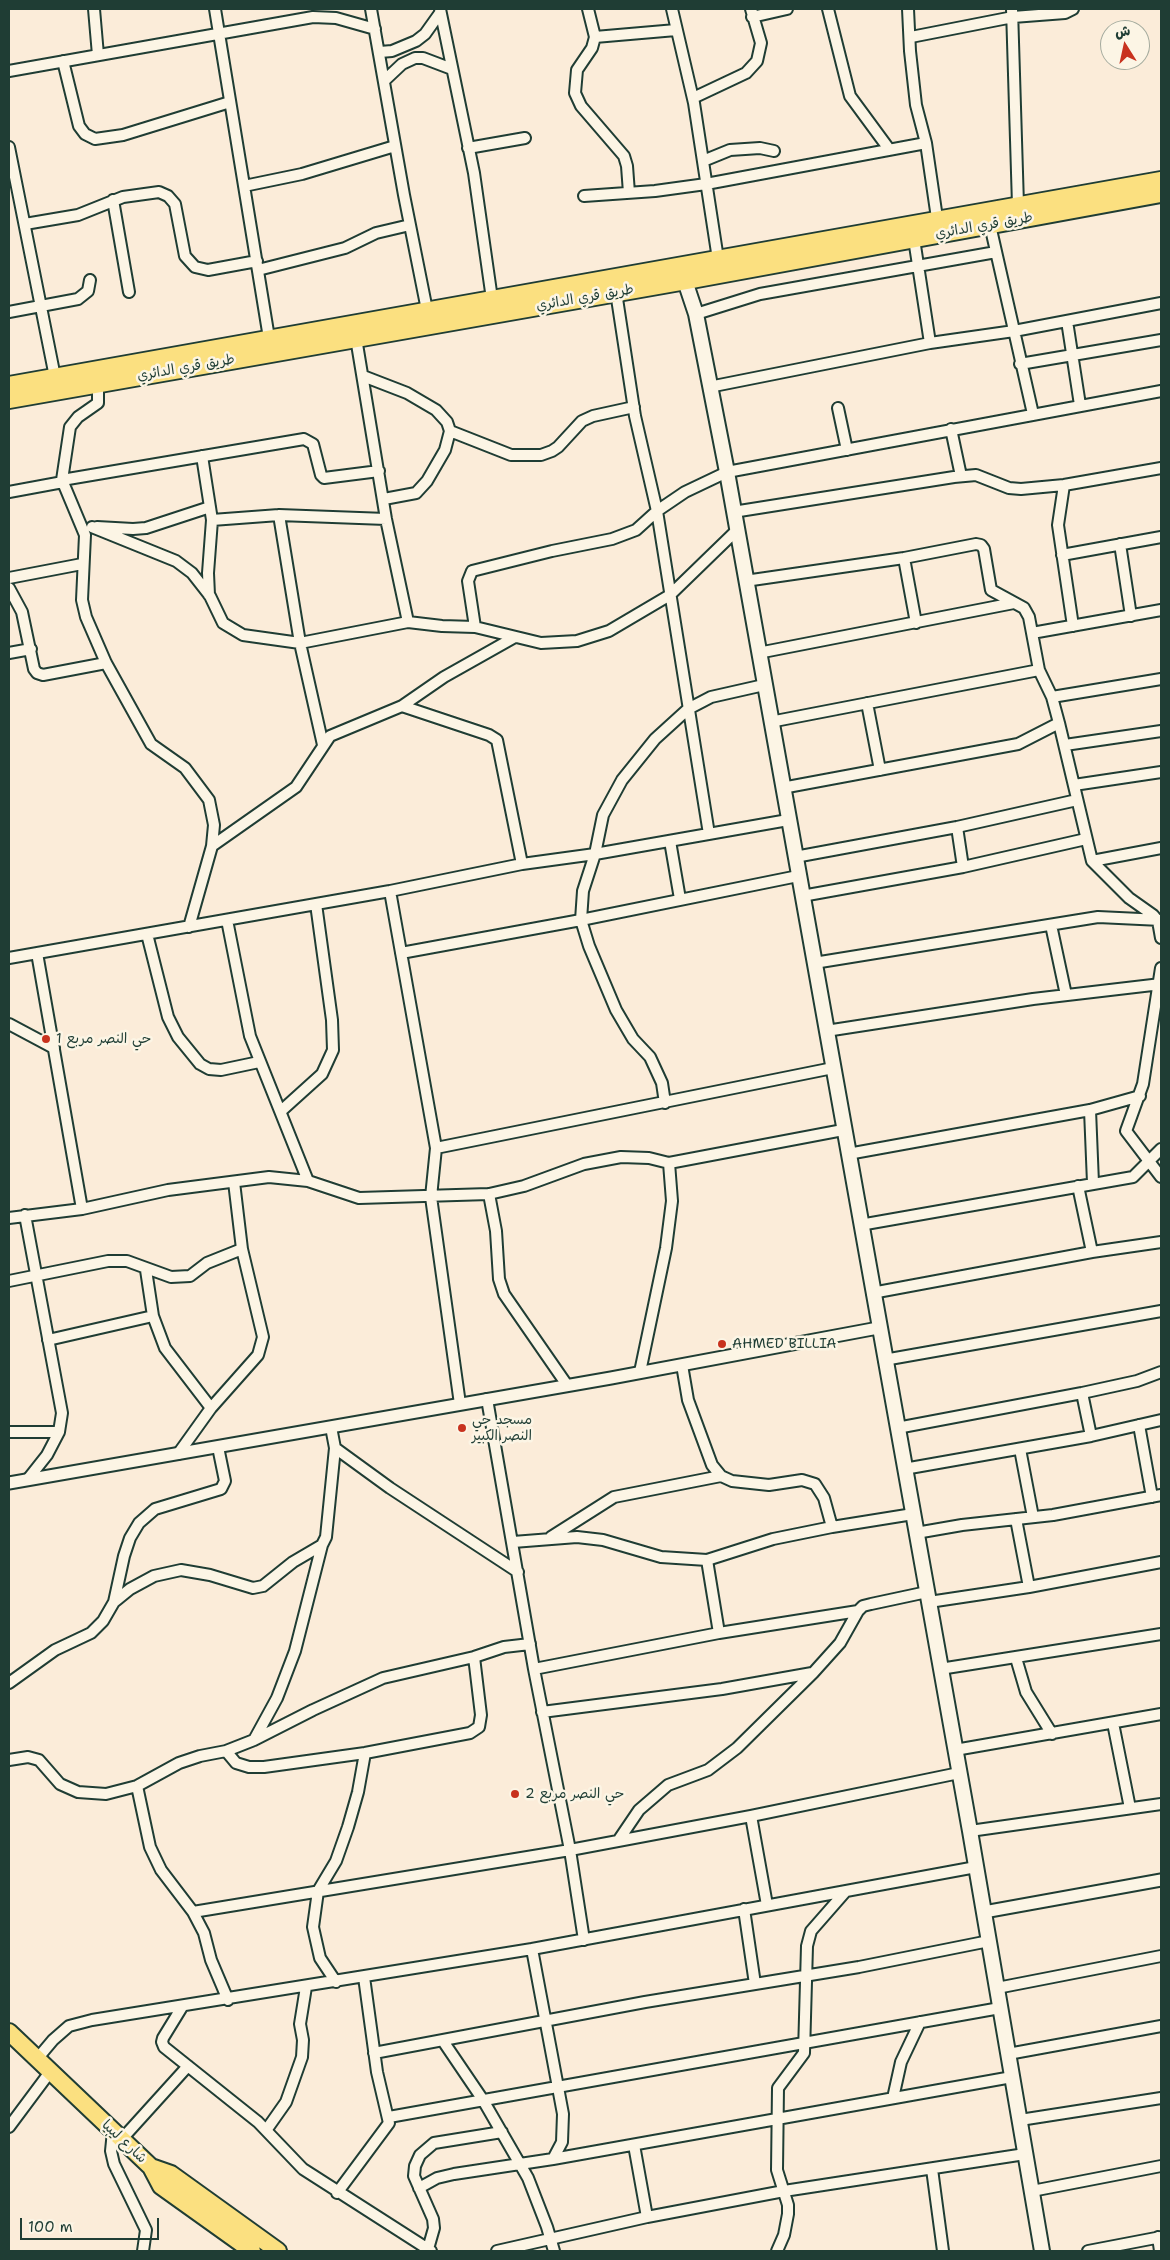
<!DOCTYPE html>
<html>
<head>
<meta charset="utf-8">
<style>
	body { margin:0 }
	#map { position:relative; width:1170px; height:2260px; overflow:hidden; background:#fbecd9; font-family:"Shantell Sans","Playpen Sans Arabic",sans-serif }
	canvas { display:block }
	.frame { position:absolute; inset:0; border:10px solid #1f3d34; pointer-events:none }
	.north { position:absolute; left:1100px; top:20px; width:50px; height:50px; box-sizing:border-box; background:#fcf5e5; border:1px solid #a4ab9e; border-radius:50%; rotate:350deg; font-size:14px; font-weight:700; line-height:20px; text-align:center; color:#1f3d34 }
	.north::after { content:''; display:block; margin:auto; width:18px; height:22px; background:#c8321e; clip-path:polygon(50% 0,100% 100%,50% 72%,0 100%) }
	.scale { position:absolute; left:20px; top:2218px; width:139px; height:22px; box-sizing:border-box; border:2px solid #1f3d34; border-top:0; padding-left:6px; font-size:15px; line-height:18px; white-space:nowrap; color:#1f3d34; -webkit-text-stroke:4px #fcf5e5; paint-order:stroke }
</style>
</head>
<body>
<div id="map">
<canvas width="1170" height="2260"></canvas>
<div class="frame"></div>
<div class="north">ش</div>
<div class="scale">100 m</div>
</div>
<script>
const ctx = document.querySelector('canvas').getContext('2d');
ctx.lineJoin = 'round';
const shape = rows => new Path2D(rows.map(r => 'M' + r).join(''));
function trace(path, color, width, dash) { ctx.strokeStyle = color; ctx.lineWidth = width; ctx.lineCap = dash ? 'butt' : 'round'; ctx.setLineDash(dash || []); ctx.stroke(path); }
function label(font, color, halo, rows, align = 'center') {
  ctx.font = font + ' "Shantell Sans","Playpen Sans Arabic",sans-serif'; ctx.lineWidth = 5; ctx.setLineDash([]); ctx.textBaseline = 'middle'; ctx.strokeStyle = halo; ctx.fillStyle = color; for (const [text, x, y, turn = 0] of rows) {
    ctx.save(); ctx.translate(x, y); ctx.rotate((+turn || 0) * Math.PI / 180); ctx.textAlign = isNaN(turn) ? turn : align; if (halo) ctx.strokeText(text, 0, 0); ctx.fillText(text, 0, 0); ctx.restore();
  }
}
const minor = shape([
	[94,9,98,55],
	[215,9,270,344],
	[371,9,404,195,427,310],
	[440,9,474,173,492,299],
	[588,9,595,37,592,48,577,70,575,93,581,106,624,156,627,166,629,193],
	[672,9,694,103,718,259],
	[828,9,850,96,889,149],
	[908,9,910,51,916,105,926,143,937,218],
	[1012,9,1018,205],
	[752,17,787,9],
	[595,37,676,30],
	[911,37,1013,17,1065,13,1073,9],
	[380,52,392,51,416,41,425,34,440,13],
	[63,61,79,126,85,134,95,139,123,135,230,102],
	[9,71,313,17,336,18,375,29],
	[385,80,402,64,415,58,423,58,452,69],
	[693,98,746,73,757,61,761,43,751,9],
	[9,147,55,377],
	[468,148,525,138],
	[703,161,730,150,760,148,774,151],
	[244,186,302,174,395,146],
	[584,196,655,191,706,184,926,143],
	[113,200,129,292],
	[25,224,78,215,123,197,159,192,168,196,175,204,185,256,195,267,208,270,257,261],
	[990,225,1033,414],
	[914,239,930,343],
	[258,270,345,248,376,233,410,225],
	[616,292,635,416,657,511,709,834],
	[9,312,78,299,88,291,90,280],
	[696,314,760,294,996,252],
	[1067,321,1080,405],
	[356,338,386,519,408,622],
	[1020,364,1161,340],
	[363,376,407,393,436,410,447,422,450,431,445,450,427,481,416,493,384,499],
	[98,383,98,403,78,417,70,427,62,480,85,535,82,600,86,617,106,663,151,744,185,768,209,800,214,825,212,846,189,927],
	[709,387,930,343,1014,331,1161,303],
	[838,408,847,450],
	[951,429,961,476],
	[450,431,511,455,541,455,552,451,558,447,582,421,593,416,634,407],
	[202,456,212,520,208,573,209,595],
	[62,480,304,439,313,444,321,475,324,478,379,471],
	[1064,485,1058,525,1073,626],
	[9,492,63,482],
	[733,512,954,477,976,475,1009,488,1021,489,1064,485,1161,468],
	[279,515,300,643,323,745],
	[212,520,279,515,386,519],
	[92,527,176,561,192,573,210,596,223,623,243,635,300,643,408,622,442,626,475,627,541,643,577,641,609,631,670,595,737,530],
	[97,527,133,529,146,528,210,507],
	[1120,544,1131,616],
	[1062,555,1161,537],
	[904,558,916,623],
	[9,578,82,564],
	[745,581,904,558,976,544,981,545,984,549,991,590,1024,608,1029,617,1039,670,1052,697,1059,723,1092,861,1129,898,1153,915,1158,921,1161,938],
	[9,588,22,612,34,669,37,673,43,675,106,663],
	[475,627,468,581,472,571,552,551,612,539,636,530,657,511,685,492,727,472,1161,391],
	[1032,633,1161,610],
	[9,653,31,649],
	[758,653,1014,603],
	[1052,697,1161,679],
	[867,703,880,770],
	[402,706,489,735,497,740,522,864],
	[770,722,1039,670],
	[1065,745,1161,731],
	[1074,785,1161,772],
	[782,788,1018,744,1059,723],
	[670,841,680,899],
	[212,846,296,787,330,736,402,706,444,677,515,637],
	[795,857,957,827,1077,800],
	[1092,861,1161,848],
	[963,867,1086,839],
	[390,891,436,1148,431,1197,460,1404],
	[802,896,963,867,957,827],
	[227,920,250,1036,308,1181],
	[1051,925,1066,995],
	[147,934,168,1017,178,1037,200,1064,209,1069,221,1070,259,1062],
	[37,953,82,1209],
	[401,953,581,920,798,876],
	[9,958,390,891,522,864,595,854,788,820],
	[814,963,1098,917,1161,920],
	[1161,968,1143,1084,1126,1131,1161,1177],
	[9,1024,54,1048],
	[826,1031,1033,999,1161,984],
	[665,1103,662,1083,650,1057,633,1039,616,1010,589,946,581,920,583,891,595,854,603,815,622,780,655,739,688,709,711,697,764,685],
	[1090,1110,1093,1183],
	[281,1111,322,1074,333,1050,332,1020,316,904],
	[436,1148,833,1068],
	[848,1154,1090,1110,1140,1096],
	[489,1194,496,1231,499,1279,504,1294,567,1385],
	[25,1215,62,1413,59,1432,47,1455,28,1479],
	[9,1218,82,1209,168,1190,269,1177,308,1181,359,1198,489,1194,524,1186,584,1164,621,1157,649,1158,669,1163,843,1130],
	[860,1225,1133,1177,1161,1149],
	[1092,1252,1161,1242],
	[146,1270,153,1316,165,1348,211,1408],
	[9,1281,108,1261,127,1261,171,1277,190,1276,207,1263,242,1249],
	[872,1293,1092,1252,1078,1186],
	[48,1340,153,1316],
	[884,1360,1161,1311],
	[682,1365,688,1400,712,1465,721,1476,732,1481,769,1485,802,1480,815,1484,824,1498,832,1527],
	[640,1372,666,1248,672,1201,669,1163],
	[487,1399,534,1669,570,1850,584,1940],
	[1139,1425,1152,1497],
	[897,1428,1082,1393,1137,1381,1161,1372],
	[9,1432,59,1432],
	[1091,1436,1161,1420],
	[335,1448,390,1488,518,1572],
	[1020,1449,1033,1517],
	[178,1454,211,1408,258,1355,263,1337,242,1249,234,1182],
	[904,1469,1091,1436,1082,1393],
	[1016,1519,1029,1587],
	[916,1533,962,1525,1053,1515,1161,1495],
	[551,1537,614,1497,721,1476],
	[513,1542,577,1537,603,1540,661,1557,707,1560,773,1539,832,1527,913,1514],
	[707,1560,719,1633],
	[114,1602,130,1589,154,1576,181,1570,210,1575,253,1588,263,1586,293,1562,322,1545],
	[929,1602,1029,1587,1161,1562],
	[1016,1658,1026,1692,1052,1734],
	[534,1669,719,1633,858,1611,863,1606,871,1604,927,1592],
	[940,1669,1161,1634],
	[9,1683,55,1650,91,1633,103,1621,114,1602,124,1556,130,1538,139,1523,155,1509,221,1489,225,1481,218,1447],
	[542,1712,722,1689,812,1673],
	[1113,1723,1130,1808],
	[254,1740,277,1698,295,1651,322,1545,326,1537,335,1448,331,1427],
	[955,1750,1161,1714],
	[226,1751,236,1763,249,1767,264,1767,365,1753,470,1733,479,1727,481,1715,474,1657],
	[9,1760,28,1757,39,1760,60,1784,78,1792,106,1794,137,1786,179,1763,200,1756,226,1751,254,1740,313,1710,383,1678,474,1657,504,1647,530,1644],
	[137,1786,150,1847,161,1870,193,1912,204,1933,211,1960,228,2000],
	[751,1816,767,1905],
	[970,1831,1161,1804],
	[618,1841,639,1810,668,1785,708,1770,737,1748,813,1673,840,1643,858,1611],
	[744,1909,755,1984],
	[193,1912,570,1850,751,1816,959,1773],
	[532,1949,563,2114,562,2142,553,2159],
	[336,1982,320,1958,313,1927,318,1891,336,1861,348,1827,358,1792,365,1753],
	[997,1988,1161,1956],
	[182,2007,163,2038,162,2042,164,2047,258,2122,303,2169,431,2251],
	[443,2041,483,2100,528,2178,547,2227,554,2251],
	[374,2053,645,2002,859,1967,989,1941],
	[1008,2054,1161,2026],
	[37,2059,53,2040,69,2026,92,2020,532,1949,976,1867],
	[893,2098,901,2062,920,2022],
	[389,2117,1000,2008],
	[1020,2120,1161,2098],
	[9,2127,50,2072],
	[267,2129,286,2102,302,2057,303,2040,300,2024,306,1987],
	[113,2131,111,2151,114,2164,146,2230,143,2251],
	[121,2140,188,2066],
	[634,2145,647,2217],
	[932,2169,943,2251],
	[419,2188,437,2178,454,2174,553,2159,1012,2077],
	[1032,2191,1161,2166],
	[337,2193,389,2123,377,2072,364,1977],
	[1158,2237,1160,2251],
	[428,2249,434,2228,433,2219,414,2176,415,2166,420,2155,434,2143,502,2132],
	[497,2251,647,2217,784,2191,1025,2154],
	[777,2251,784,2235,788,2214,788,2205,777,2170,778,2088,804,2053,807,1946,811,1931,846,1891],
	[1088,2251,1161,2237]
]);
const tertiary = shape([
	[9,1483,611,1378,878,1328],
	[984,1912,1161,1880]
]);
const secondary = shape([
	[682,272,696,314,727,472,970,1831,1042,2251]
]);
const trunk = shape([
	[9,385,1161,180],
	[9,400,686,281,1161,194],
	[9,2032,151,2167,171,2174,278,2251],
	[151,2167,161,2186,252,2251]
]);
const markers = [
	[46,1039,5,"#c8321e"],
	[722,1344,5,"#c8321e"],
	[462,1428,5,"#c8321e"],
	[515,1794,5,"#c8321e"]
];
const streetNames = [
	["طريق قري الدائري",984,226,-10],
	["طريق قري الدائري",585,298,-10],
	["طريق قري الدائري",186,368,-10],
	["شارع ليبيا",124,2142,43]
];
const poiNames = [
	["حي النصر مربع 1",56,1039],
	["AHMED BILLIA",732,1344],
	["مسجد حي",472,1420],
	["النصر الكبير",472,1436],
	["حي النصر مربع 2",525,1794]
];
trace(minor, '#1f3d34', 14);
trace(tertiary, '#1f3d34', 15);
trace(secondary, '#1f3d34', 18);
trace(trunk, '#1f3d34', 20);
trace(minor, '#fcf5e5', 10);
trace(tertiary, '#fcf5e5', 11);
trace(secondary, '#fcf5e5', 14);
trace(trunk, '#fbe080', 16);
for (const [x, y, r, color] of markers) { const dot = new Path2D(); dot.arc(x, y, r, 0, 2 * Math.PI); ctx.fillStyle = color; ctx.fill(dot); trace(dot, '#fcf5e5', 2); }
label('14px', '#1f3d34', '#fcf5e5', streetNames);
label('14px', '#1f3d34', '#fcf5e5', poiNames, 'left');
</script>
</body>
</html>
